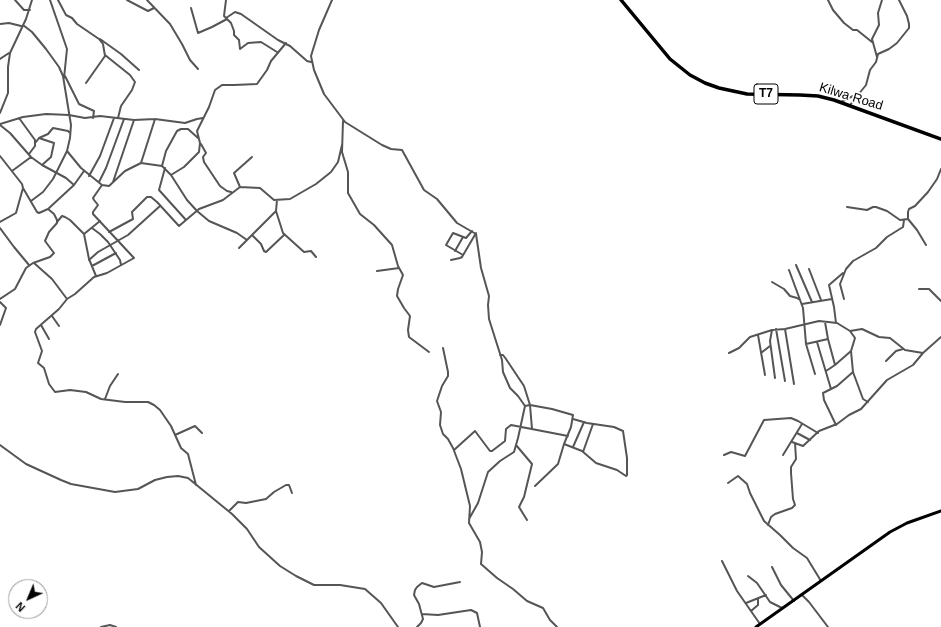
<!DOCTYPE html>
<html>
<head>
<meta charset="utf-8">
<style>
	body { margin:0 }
	#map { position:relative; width:941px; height:627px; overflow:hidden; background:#fff; font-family:Helvetica,sans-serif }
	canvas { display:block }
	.north { position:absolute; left:8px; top:579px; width:40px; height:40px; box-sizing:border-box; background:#fff; border:1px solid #999; border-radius:50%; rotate:224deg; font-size:11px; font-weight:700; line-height:16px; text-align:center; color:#000 }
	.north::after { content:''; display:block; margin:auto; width:14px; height:18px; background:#000; clip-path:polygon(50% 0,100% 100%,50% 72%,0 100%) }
</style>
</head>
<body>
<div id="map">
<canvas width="941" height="627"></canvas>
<div class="north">N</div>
</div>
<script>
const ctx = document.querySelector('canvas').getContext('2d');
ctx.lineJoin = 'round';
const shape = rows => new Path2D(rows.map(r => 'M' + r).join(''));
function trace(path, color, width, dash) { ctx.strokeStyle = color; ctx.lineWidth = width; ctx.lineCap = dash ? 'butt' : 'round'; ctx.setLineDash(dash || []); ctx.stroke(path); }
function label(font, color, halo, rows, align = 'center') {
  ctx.font = font + ' Helvetica,sans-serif'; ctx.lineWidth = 3.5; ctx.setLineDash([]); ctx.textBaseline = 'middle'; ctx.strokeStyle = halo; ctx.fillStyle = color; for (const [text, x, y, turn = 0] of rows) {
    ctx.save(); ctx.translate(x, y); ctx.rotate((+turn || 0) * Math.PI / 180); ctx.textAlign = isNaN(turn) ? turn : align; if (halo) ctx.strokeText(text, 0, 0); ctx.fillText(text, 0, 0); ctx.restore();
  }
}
const minor = shape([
	[15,0,24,10,30,10],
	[50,0,67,49,64,78],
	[58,0,66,15,72,18,77,24,99,39,103,44,105,56,86,83],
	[127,0,148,11,154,8],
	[147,0,170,24,182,44,190,60,198,69],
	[226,0,224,16,231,23,234,31,234,35,239,40,240,49,248,43,261,42,277,52],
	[332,0,319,30,311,56,314,70,324,94,345,122,382,145,391,149,402,150,424,190,437,199,457,223,476,234,481,268,489,296,488,305,489,319,502,360,503,372,510,388,518,396,525,406,518,438,514,452,500,461,488,472,478,503,469,519],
	[828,0,833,10,844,23,853,30,857,30,872,42],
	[191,8,198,33,212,27,227,19],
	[226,18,235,12,241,14,278,40,290,46,307,61,311,62],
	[0,24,9,23,21,26],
	[23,25,32,32,46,49,59,67,63,76,71,125,70,138,67,151,81,168,102,185,93,198,94,200,98,205,93,212,93,214,134,258,107,273,94,277,75,294,67,299,59,309,36,329,35,332,42,351,38,363,44,368,49,384,55,392,70,390,86,392,101,399,125,402,148,402,154,405,160,410,171,426,181,448,188,454,196,485],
	[100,39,121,54,139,70],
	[105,55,130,75,135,82,132,90,121,106,118,118],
	[877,57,872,39,879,25,878,13,882,0],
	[0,59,9,53],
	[65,76,79,104,94,111,93,118],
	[841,102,857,94],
	[850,105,866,85,870,70,876,62,878,54,889,49,897,43,909,28,909,24,907,16,899,0],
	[0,113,8,93,8,67,10,53,26,19,32,0],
	[19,118,35,140,35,146,29,154],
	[343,121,342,152,348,172,348,193,360,214,374,225,392,245,398,266,403,275,398,289,397,296,404,308,410,316,408,330,409,337,429,352],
	[0,124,23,117,46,114,69,115,85,118,100,116,134,120,155,119,185,123,197,119,203,118],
	[0,125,10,133,31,157,42,165,66,178,74,185],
	[39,138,54,143,51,157,42,165],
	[36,142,39,138,48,134,53,128,68,131,70,133],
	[201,144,206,153,203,157,204,162,220,186,227,191,231,192],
	[0,156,22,184,23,188,16,213,0,222],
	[141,163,155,119],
	[162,166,166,151,177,131,181,129,188,129,198,138],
	[165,168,159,190,186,220],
	[12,171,31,157],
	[171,175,184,167,199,152,200,143,197,131,209,107,215,90,222,85,234,85,257,84,267,70,271,61,286,43],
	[89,176,100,156,114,118],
	[99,182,106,168,124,119],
	[113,182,134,120],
	[102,185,109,186,125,171,141,163,162,166,171,175,187,200,197,211,209,221,237,233,247,240],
	[240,187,234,173,252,157],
	[277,200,276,211,283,233,304,252,311,251,316,257],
	[31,201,43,192,53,179,67,151],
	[847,207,867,210,873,207,876,207,887,211,900,220,908,219],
	[48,209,74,185,84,171],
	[57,222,62,216,65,217,70,220,84,234,89,259,96,276],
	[0,228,14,247,29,265],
	[92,228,100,234,108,242,120,260,121,265],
	[109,232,133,219,132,212,147,197,151,197,157,202,179,226,199,209,223,200,240,187,260,188,274,200,290,199,316,184,331,172,338,162,342,145],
	[84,234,100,221],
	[252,235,261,244,264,251,266,252,284,235],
	[926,245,917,230,908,219,908,212,909,209,915,206,928,192,937,179,941,169],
	[239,248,276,211],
	[455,251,463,237],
	[463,255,446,245,453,233,466,238,472,231],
	[89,260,98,252,128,235,160,206],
	[451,260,460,258,462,257,476,233],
	[34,263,52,279,67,299],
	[796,265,812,302],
	[92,266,116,253],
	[809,269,821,300],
	[789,270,803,308,806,344,815,374],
	[377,271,399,268],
	[772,282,784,289,790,296,797,298,800,300],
	[919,289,929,289,941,301],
	[0,299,15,289,26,268,33,263,50,257,54,253,45,241,49,232,57,223,57,220,54,214,48,209,39,213,37,212,23,188],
	[844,299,840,284,846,269,853,261,876,248,887,237,903,227,904,220],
	[0,302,6,308,0,325],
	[802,304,832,299],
	[52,316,59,326],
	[825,322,828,339,835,365],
	[836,323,834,307,829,285,843,273],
	[41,325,49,339],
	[776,329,785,381],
	[785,329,794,384],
	[772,330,770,341,775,378],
	[850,331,855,338,851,351,853,372,863,399,868,402],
	[758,335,765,375],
	[817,342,831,389],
	[806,344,828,339],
	[443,348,448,372,448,376,442,386,437,401,441,412,440,425,443,434,448,439,453,448,461,469,470,506,469,523,480,542,482,552,481,564,497,578,513,589,527,601,543,608,550,620,557,627],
	[729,353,739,348,750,337,772,330,785,329,819,321,837,323,850,331,862,329,879,337,890,338,905,350,923,353],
	[761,353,770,346],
	[500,355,503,355,506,359,524,386,530,405,532,429],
	[886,361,896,351,903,349],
	[826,371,835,365,851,351],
	[105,399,110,386,118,374],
	[525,406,530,405,552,409,573,415,571,427,564,444,558,464,535,486],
	[836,425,824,400,823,393,837,386,853,372],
	[797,433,810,440],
	[175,435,195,426,202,433],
	[792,442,803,446,819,431,837,424,849,415,861,409,887,380,913,365,923,353,941,337],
	[564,444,582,451,596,463,617,470,626,476,627,475,627,458,623,431,614,427,587,423,573,419],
	[0,445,26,464,61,480,71,484,115,492,138,489,155,480,167,477,178,476,188,478,232,514,247,529,259,547,280,566,296,576,314,585,340,585,365,589,381,603,398,627],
	[516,445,532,464,524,497,519,507,527,520],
	[573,447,584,422],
	[454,450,475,431,490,451,492,451,505,441,506,429,511,425,568,436],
	[583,452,593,424],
	[724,455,731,452,745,456,764,420,791,418,798,421,818,433],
	[783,455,802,424],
	[728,483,738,476,747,484,750,493,764,521,780,535,793,548,807,558,821,581],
	[229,511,238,502,246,503,266,499,274,492,286,485,289,485,292,493],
	[768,525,771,517,775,514,792,508,795,505,793,499,791,473,791,467,796,459,795,443],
	[722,561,737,591,760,624],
	[772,567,781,585,794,601],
	[748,576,757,583,770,602,782,608],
	[802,595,809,602,828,627],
	[746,603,766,595],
	[751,611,758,605,758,599],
	[422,614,438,615,471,610,477,613,480,627],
	[101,627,110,625,116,627],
	[417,627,421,623,423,619,419,604,414,595,415,590,417,587,422,583,434,587,460,582]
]);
const major = shape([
	[756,627,890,532,907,523,941,511]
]);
const highway = shape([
	[621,0,670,59,690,75,705,83,719,88,747,94,800,95,818,96,834,100,941,139]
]);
const shields = [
	[766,94,24]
];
const shieldNames = [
	["T7",766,94]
];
const streetNames = [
	["Kilwa Road",851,97,17]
];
trace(minor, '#555', 2);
trace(major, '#000', 3);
trace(highway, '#000', 3.5);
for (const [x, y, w] of shields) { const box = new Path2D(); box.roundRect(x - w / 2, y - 10, w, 20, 3); ctx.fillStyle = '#fff'; ctx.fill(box); trace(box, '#000', 1); }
label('bold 12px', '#000', null, shieldNames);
label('13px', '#000', '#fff', streetNames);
</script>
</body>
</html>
